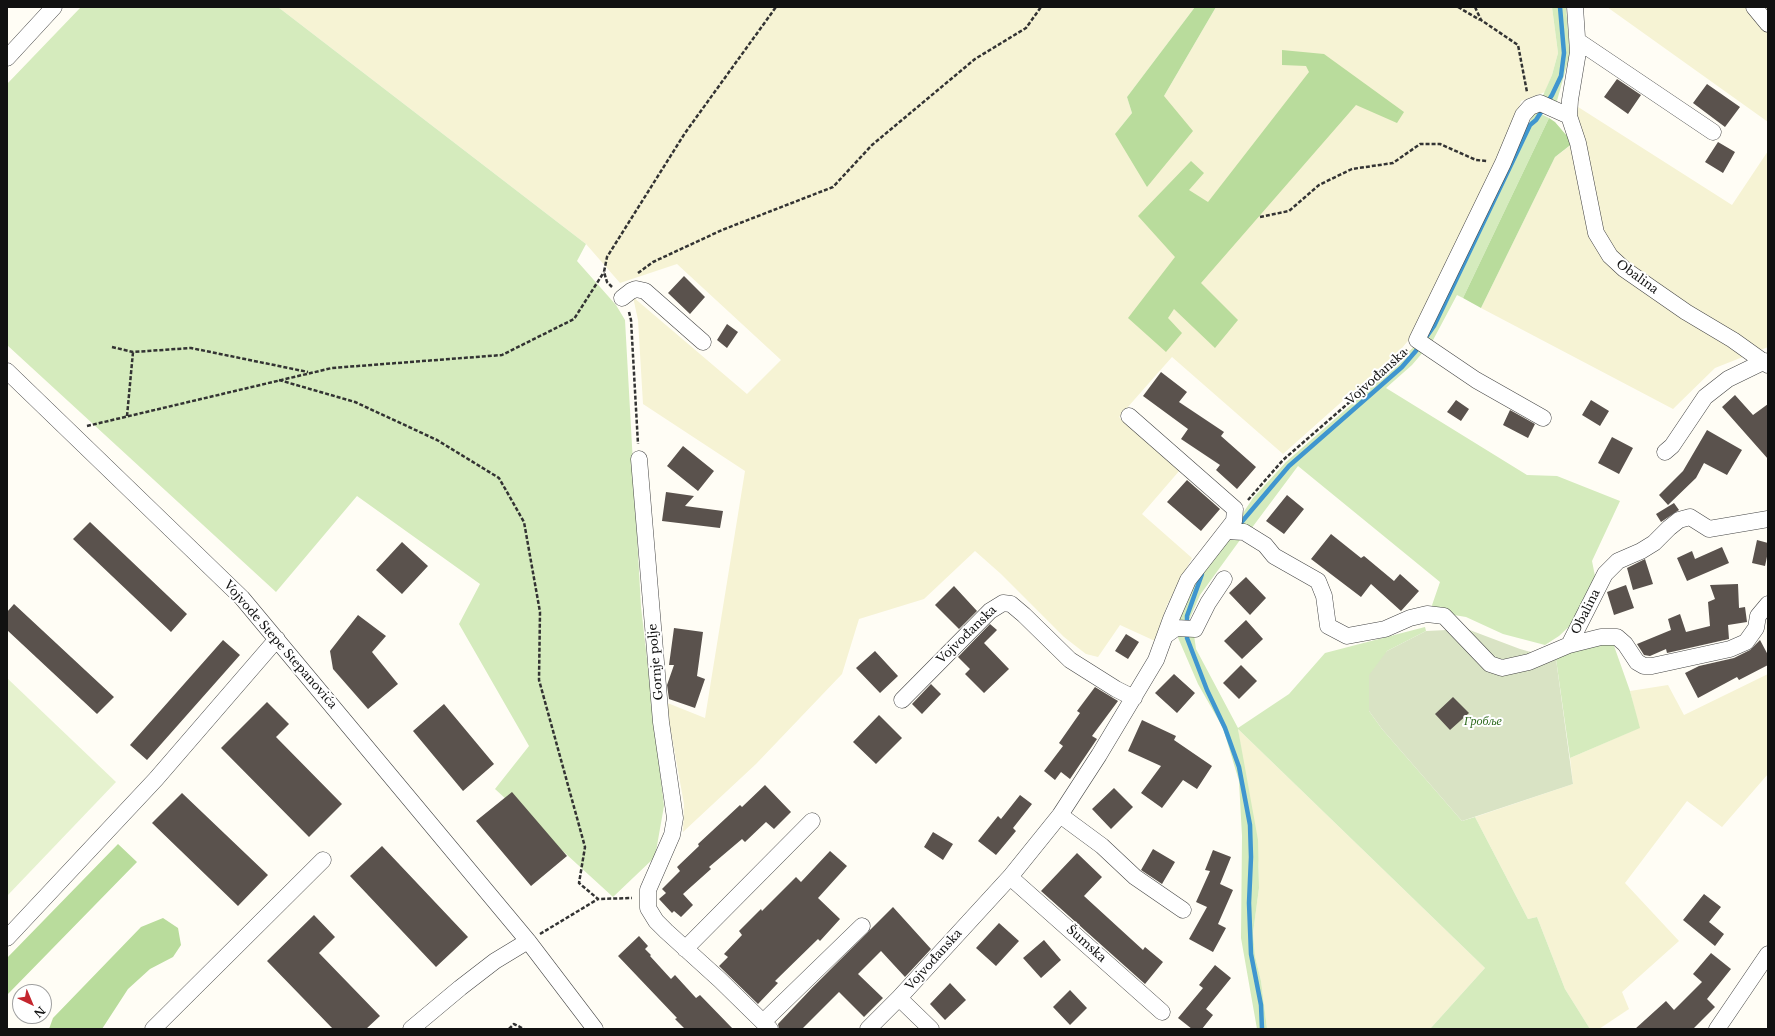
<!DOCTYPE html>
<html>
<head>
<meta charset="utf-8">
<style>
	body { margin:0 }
	#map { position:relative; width:1775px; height:1036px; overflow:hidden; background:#fffdf5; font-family:"Libre Baskerville",serif }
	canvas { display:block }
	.frame { position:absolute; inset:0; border:8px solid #111; pointer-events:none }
	.north { position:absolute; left:12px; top:984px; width:40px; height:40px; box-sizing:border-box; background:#fff; border:1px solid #a0a0a0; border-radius:50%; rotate:136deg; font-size:11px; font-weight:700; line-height:16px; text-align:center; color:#111 }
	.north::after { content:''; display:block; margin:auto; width:14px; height:18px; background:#c4262e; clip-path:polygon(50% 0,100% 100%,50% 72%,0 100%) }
</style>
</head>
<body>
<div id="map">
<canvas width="1775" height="1036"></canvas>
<div class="frame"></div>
<div class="north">N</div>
</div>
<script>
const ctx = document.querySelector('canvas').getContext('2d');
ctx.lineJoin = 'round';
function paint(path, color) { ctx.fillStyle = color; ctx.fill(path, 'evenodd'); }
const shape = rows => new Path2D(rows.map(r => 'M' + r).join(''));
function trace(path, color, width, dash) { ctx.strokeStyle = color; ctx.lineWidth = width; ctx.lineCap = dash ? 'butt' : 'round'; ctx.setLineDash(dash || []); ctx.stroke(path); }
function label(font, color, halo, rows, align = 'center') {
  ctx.font = font + ' "Libre Baskerville",serif'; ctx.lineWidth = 4; ctx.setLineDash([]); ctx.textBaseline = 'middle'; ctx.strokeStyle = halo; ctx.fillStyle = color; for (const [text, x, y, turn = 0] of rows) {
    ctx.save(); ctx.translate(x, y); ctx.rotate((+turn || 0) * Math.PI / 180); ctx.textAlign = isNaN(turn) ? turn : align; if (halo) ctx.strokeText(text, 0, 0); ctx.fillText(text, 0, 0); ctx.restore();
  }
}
const farmland = shape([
	[278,7,1195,7,1127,97,1132,113,1115,134,1164,96,1216,7,1552,7,1558,53,1552,75,1545,92,1521,101,1506,147,1418,329,1402,348,1283,454,1172,357,1119,417,1180,470,1142,514,1192,558,1167,605,1155,641,1120,625,1098,657,1086,654,1064,637,1001,574,975,551,924,599,859,619,842,674,756,764,683,832,684,804,671,732,660,700,705,718,745,471,643,404,638,320,633,297,747,394,781,360,677,264,620,283,586,244],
	[1607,7,1768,7,1768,122],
	[1575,105,1732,205,1768,151,1768,347,1715,368,1673,409,1481,308,1555,157,1583,136],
	[1768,674,1768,774,1722,827,1687,801,1625,883,1679,941,1622,992,1629,1009,1599,1029,1590,1029,1565,989,1537,917,1528,919,1475,817,1573,784,1570,758,1639,728,1630,691,1668,685,1684,715],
	[1238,729,1485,968,1430,1029,1267,1029,1261,981,1255,956,1253,933,1259,888,1259,867]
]);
const green = shape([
	[81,7,278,7,586,244,577,261,616,305,625,320,641,607,664,806,655,857,613,897,495,789,529,746,459,624,480,584,357,496,276,592,7,345,7,84],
	[1552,7,1566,7,1570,54,1555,108,1541,100,1552,75,1558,53],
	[1535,111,1549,118,1463,298,1457,295,1432,342,1424,334],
	[1416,345,1424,351,1412,365,1386,388,1527,475,1557,476,1620,501,1592,561,1596,581,1575,621,1559,636,1545,645,1503,634,1466,617,1430,611,1440,582,1298,466,1251,529,1235,525,1253,498,1286,462,1360,397],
	[1223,538,1240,540,1200,595,1190,618,1176,623,1185,596],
	[1425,627,1426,631,1387,651,1369,711,1382,729,1462,821,1475,817,1528,919,1537,917,1565,989,1590,1029,1430,1029,1485,968,1238,729,1258,840,1259,888,1253,933,1255,956,1261,981,1267,1029,1257,1029,1241,938,1242,836,1239,781,1223,728,1198,684,1176,633,1194,635,1196,649,1238,728,1289,694,1325,653],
	[1613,643,1630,691,1640,728,1570,758,1556,659,1567,652]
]);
const forest = shape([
	[1195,7,1216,7,1164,96,1193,131,1147,187,1115,134,1132,113,1127,97],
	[1282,50,1324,54,1404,112,1397,123,1356,105,1201,283,1238,320,1215,348,1174,309,1168,318,1182,333,1166,352,1128,318,1175,257,1138,216,1191,161,1204,173,1189,190,1208,202,1309,72,1306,66,1282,65],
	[1549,118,1555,122,1573,143,1555,157,1481,308,1463,298],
	[118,844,137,862,7,995,7,958],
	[163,918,178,928,181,945,173,957,150,969,128,989,102,1029,49,1029,53,1018,141,927]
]);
const cemetery = shape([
	[1467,629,1520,649,1556,659,1573,784,1462,821,1382,729,1369,711,1369,675,1387,651,1426,631]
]);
const pitch = shape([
	[7,678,116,782,7,896]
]);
const stream = shape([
	[1427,336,1434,326,1530,125,1536,120,1552,95,1561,76,1564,53,1560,7],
	[1239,525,1289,466,1402,367,1421,345],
	[1202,574,1187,616,1187,638,1207,690,1225,728,1239,767,1250,825,1251,857,1249,903,1251,954,1261,1005,1262,1029]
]);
const building = shape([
	[1617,79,1641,95,1628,114,1604,97],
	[1707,84,1740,107,1725,127,1693,103],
	[1718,142,1735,152,1723,173,1705,162],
	[684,276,705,297,690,314,668,293],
	[727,324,738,332,727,348,717,340],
	[1161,372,1187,392,1179,402,1224,432,1221,436,1256,467,1237,489,1216,470,1220,465,1181,439,1188,429,1143,396],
	[1735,395,1753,415,1768,404,1768,459,1722,407],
	[1456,400,1469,409,1461,421,1447,412],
	[1591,400,1609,411,1600,426,1582,415],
	[1510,410,1535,424,1528,438,1503,425],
	[1707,430,1742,450,1727,475,1704,463,1696,478,1668,505,1659,495,1683,471],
	[1612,437,1633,448,1619,474,1598,463],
	[683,446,714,471,698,491,667,466],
	[1187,480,1220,509,1201,531,1167,502],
	[666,492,694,496,685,506,723,511,720,528,662,521],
	[1287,495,1304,509,1284,534,1266,521],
	[1674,503,1679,510,1661,522,1656,514],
	[90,522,187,614,171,632,73,539],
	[1331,534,1361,558,1364,556,1394,581,1400,574,1419,591,1401,611,1371,584,1361,597,1311,559],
	[1757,540,1768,543,1768,552,1765,566,1752,563],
	[402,542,428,566,402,594,376,570],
	[1722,547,1729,563,1687,581,1677,558,1692,551,1695,559],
	[1645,559,1653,584,1633,590,1627,568],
	[1246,577,1266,598,1250,615,1229,593],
	[1738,584,1739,608,1745,607,1747,622,1728,625,1729,639,1667,653,1666,649,1650,656,1644,655,1637,644,1671,630,1668,619,1680,614,1686,632,1710,626,1708,602,1715,599,1710,585],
	[1626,585,1634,608,1614,615,1607,592],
	[954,586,977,611,959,629,935,605],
	[14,604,114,697,97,714,7,630,7,612],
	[358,615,386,636,372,652,398,684,368,709,333,669,330,651],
	[1246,620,1263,639,1242,659,1224,641],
	[990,624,997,630,984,643,1009,669,984,693,965,674,970,669,958,657],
	[674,628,703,632,697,676,705,679,695,708,669,699,667,685,674,665,669,665],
	[1126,634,1139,642,1128,659,1115,651],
	[223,640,240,655,147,760,130,745],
	[1760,640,1768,655,1768,665,1739,680,1737,677,1698,698,1685,673,1699,666,1734,658,1750,650],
	[875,651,898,676,880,693,856,668],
	[1241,665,1257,681,1239,699,1223,683],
	[1174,674,1195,693,1177,713,1155,693],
	[931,684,941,694,922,714,912,704],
	[1095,687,1118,701,1092,736,1097,739,1070,779,1061,772,1055,780,1044,771,1063,746,1059,743,1080,713,1077,711],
	[1453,697,1469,713,1450,730,1435,714],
	[267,702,289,724,276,737,342,804,309,837,221,748],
	[444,704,494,764,463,791,413,731],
	[879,715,902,738,876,764,853,742],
	[1142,720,1176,736,1174,740,1212,766,1197,789,1183,780,1162,808,1141,793,1161,766,1128,751],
	[765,785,791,812,774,829,766,822,745,842,742,839,709,867,711,869,683,894,693,905,681,917,674,911,672,913,659,899,666,893,662,889,680,871,677,867,699,846,698,844,740,805,742,807],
	[1114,788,1133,807,1111,829,1092,809],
	[512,792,567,856,531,886,476,821],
	[182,793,268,875,238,906,152,823],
	[1020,795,1032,804,1013,828,1016,831,996,855,978,841,998,816,1001,819],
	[933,832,953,844,943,860,924,847],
	[382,846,468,937,436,967,350,876],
	[1153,849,1175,862,1162,884,1141,870],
	[1213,850,1231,857,1220,884,1233,890,1218,924,1226,928,1213,952,1189,939,1207,907,1196,902,1210,871,1205,870],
	[830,851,847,866,818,898,840,919,820,941,818,939,775,981,778,983,758,1004,719,966,728,957,724,954,742,935,739,931,761,909,762,911,796,877,801,882],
	[1077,853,1102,877,1084,896,1143,950,1145,947,1163,962,1145,984,1041,891],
	[1704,894,1721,907,1709,922,1724,934,1715,946,1683,920],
	[893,907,931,949,905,977,881,951,858,974,883,998,864,1017,839,992,802,1029,779,1029,778,1024,812,988],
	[314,915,335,937,319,953,380,1016,366,1029,333,1029,267,961],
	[999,923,1019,941,996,966,976,948],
	[639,936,648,946,645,949,651,955,650,956,671,979,675,975,696,998,700,995,733,1029,685,1029,675,1019,677,1018,618,956],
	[1044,940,1061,960,1041,978,1023,958],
	[1711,953,1731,969,1707,999,1715,1007,1693,1029,1635,1029,1666,1001,1674,1010,1702,982,1693,974],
	[1215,965,1231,978,1206,1009,1213,1015,1202,1029,1192,1029,1178,1018,1203,988,1199,985],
	[950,983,966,1000,945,1020,930,1004],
	[1070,990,1087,1008,1070,1025,1053,1007]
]);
const path = shape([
	[1458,7,1480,20],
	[1475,7,1481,20,1518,45,1527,92],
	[1260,217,1289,211,1319,185,1352,169,1393,163,1420,144,1440,144,1476,160,1487,161],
	[638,273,653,262,722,230,833,187,872,145,975,59,1026,28,1041,7],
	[612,287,607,282,604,272,607,257,685,133,776,7],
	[629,312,631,320,638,444],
	[112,347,133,352,191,348,308,372],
	[279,380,355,402,437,440,499,478,524,522,540,612,539,680,585,847,579,883,598,899,632,898],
	[127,416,133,352],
	[87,426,332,368,502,355,574,319,604,272],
	[1248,500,1283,460,1383,373,1407,350],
	[540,934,598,899],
	[509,1029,514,1024,524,1029]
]);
const minor = shape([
	[1575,7,1578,52,1570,100,1569,116,1578,143,1596,233,1610,256,1624,269,1686,312,1733,340,1768,365],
	[1754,7,1768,24],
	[1578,41,1713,132],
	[7,58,54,7],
	[622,298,631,291,636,289,645,291,703,342],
	[7,371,242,598,528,941,595,1029],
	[1543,418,1476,380,1417,340,1503,163,1523,115,1530,107,1540,103,1569,116],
	[1665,452,1672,446,1705,397,1728,379,1765,361],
	[639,459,661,722,675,818,672,835,648,890,648,908,656,921,666,931,720,980,770,1029],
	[1226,531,1244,532,1265,545,1274,556,1318,581,1324,596,1328,626,1347,636,1385,629,1410,618,1427,614,1444,616,1490,664,1502,668,1529,662,1569,645,1601,637,1617,637,1625,644,1637,662,1644,666,1652,666,1730,649,1746,642,1756,628,1758,616,1768,604],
	[1165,636,1176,628,1195,629,1208,603,1224,579],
	[1569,645,1605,574,1618,561,1641,551,1654,543,1669,528,1679,520,1690,517,1709,529,1768,519],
	[902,700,990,611,1003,603,1011,604,1024,615,1070,660,1116,689,1134,698],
	[1060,815,1102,846,1135,877,1183,910],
	[1010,877,1162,1012],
	[7,938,156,779,277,639],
	[685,949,812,821],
	[899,998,931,1029],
	[763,1022,862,926],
	[153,1029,323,860],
	[411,1029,460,988,495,961,528,941],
	[868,1029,899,998,1010,877,1060,815,1099,755,1156,660,1171,619,1188,580,1234,521,1235,509,1129,416],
	[1717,1029,1768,954]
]);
const streetNames = [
	["Obalina",1637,277,36],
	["Vojvođanska",1377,377,-42],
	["Obalina",1586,612,-63],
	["Vojvođanska",967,635,-44],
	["Vojvode Stepe Stepanovića",280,645,49],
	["Gornje polje",656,662,-95],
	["Šumska",1086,944,42],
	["Vojvođanska",934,960,-48]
];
const parkNames = [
	["Гробље",1483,722]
];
paint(farmland, '#f6f3d4');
paint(green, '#d5ebbd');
paint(forest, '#b9dc9c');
paint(cemetery, '#d9e3c4');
paint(pitch, '#e6f2cf');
trace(stream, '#3f96cf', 4.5);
paint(building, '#5a524d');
trace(minor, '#444', 17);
trace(path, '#333', 2.5, [4, 2]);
trace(minor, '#fff', 16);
label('12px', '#111', '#fff', streetNames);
label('italic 12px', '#2f6b1f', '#fff', parkNames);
</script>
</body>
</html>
